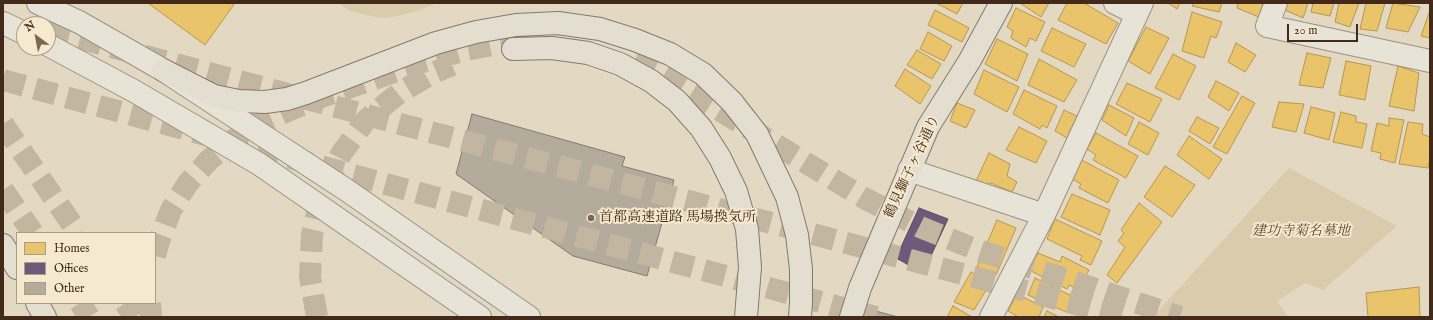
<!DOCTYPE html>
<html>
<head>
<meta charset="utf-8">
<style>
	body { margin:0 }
	#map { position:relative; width:1433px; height:320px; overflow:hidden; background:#e3d9c2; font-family:"IM FELL English",serif }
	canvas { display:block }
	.frame { position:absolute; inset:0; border:4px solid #432919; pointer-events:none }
	.legend { position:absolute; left:16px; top:232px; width:140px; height:72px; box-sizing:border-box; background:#f5eacf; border:1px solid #ae9d86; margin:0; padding:5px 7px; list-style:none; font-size:12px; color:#432919 }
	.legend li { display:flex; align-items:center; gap:8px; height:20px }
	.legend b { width:20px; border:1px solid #ae9d86 }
	.north { position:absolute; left:16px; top:16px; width:40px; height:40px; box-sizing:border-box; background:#f5eacf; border:1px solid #ae9d86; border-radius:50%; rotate:328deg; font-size:11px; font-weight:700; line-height:16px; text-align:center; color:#432919 }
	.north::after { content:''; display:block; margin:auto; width:14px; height:18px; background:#7b6754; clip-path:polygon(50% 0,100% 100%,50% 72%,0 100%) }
	.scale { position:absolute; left:1287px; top:24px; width:71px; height:18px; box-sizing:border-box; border:2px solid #432919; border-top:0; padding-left:5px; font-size:12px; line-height:14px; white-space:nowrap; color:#432919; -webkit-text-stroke:3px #f5eacf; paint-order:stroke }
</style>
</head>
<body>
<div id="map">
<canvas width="1433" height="320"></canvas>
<div class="frame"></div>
<ul class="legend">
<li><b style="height:11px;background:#e9c46a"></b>Homes</li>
<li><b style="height:11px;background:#6d597a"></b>Offices</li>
<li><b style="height:11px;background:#b3ab9b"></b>Other</li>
</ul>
<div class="north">N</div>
<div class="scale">20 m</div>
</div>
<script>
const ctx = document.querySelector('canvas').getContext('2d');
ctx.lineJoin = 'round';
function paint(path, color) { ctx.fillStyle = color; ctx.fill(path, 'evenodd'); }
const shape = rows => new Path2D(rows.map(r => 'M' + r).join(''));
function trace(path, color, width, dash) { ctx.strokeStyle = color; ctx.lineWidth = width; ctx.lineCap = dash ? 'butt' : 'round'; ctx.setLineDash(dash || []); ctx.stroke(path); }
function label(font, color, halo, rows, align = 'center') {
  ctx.font = font + ' "IM FELL English","Noto Serif JP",serif'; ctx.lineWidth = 4; ctx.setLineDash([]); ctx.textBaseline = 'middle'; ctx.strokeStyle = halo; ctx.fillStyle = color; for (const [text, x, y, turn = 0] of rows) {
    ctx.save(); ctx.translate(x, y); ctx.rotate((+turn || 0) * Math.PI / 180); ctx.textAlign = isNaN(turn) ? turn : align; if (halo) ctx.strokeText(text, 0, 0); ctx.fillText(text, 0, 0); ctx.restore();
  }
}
const green = shape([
	[338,3,437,3,417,11,393,17,379,18,350,11],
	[1289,168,1397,226,1323,290,1305,283,1277,301,1288,317,1153,317]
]);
const homes = shape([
	[148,3,235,3,205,45,148,3],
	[936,3,963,3,957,14,936,3],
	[1020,3,1049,3,1041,17,1020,3],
	[1067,3,1084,3,1118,23,1106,44,1058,20,1067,3],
	[1168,3,1180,3,1177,9,1168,3],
	[1194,3,1222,3,1219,12,1192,6,1194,3],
	[1238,3,1263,3,1259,17,1237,8,1238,3],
	[1287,3,1308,3,1303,18,1285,10,1287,3],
	[1313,3,1334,3,1330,16,1311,12,1313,3],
	[1339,3,1359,3,1350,27,1335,22,1339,3],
	[1366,3,1385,3,1377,31,1360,29,1366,3],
	[1393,3,1420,7,1408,32,1386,28,1393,3],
	[1016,8,1045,22,1036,41,1030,38,1026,47,1011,38,1013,31,1007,27,1016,8],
	[935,10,969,28,962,42,928,25,935,10],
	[1430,10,1430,38,1421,36,1430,10],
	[1192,12,1222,22,1216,38,1211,36,1204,58,1182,51,1192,12],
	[1146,27,1169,38,1150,74,1128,61,1146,27],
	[1052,28,1086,44,1074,67,1041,51,1052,28],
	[928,32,952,46,944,61,920,49,928,32],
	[997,39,1028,54,1017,81,985,64,997,39],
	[1236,43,1256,55,1245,72,1228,62,1236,43],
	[917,50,941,64,932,79,907,65,917,50],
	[1307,53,1331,58,1323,88,1299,85,1307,53],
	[1173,54,1196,66,1179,100,1155,88,1173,54],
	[1039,59,1077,80,1064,102,1028,85,1039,59],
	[1346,61,1371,66,1365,100,1339,95,1346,61],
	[1398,66,1419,73,1414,111,1389,106,1398,66],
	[905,69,931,86,920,104,895,86,905,69],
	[984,70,1019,87,1007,112,974,94,984,70],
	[1216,81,1239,93,1229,111,1208,97,1216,81],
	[1127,83,1162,99,1150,122,1116,104,1127,83],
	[1024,90,1057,106,1047,128,1042,125,1040,129,1013,114,1024,90],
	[1242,96,1255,103,1227,154,1213,147,1242,96],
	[1279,102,1304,104,1296,132,1272,127,1279,102],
	[957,103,975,110,966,128,950,121,957,103],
	[1109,105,1134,118,1126,136,1102,120,1109,105],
	[1311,107,1335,113,1329,140,1304,133,1311,107],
	[1064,110,1077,116,1067,138,1055,131,1064,110],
	[1341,112,1356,116,1356,122,1367,124,1362,148,1333,142,1341,112],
	[1197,117,1219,128,1210,144,1189,131,1197,117],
	[1389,118,1404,120,1395,163,1380,159,1381,153,1371,151,1377,123,1389,126,1389,118],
	[1139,122,1159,133,1148,155,1128,144,1139,122],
	[1408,122,1423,124,1422,134,1430,137,1430,157,1428,168,1399,164,1408,122],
	[1019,127,1047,141,1036,163,1006,150,1019,127],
	[1096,133,1138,156,1126,178,1093,160,1096,155,1087,149,1096,133],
	[1189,136,1222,159,1209,179,1177,155,1189,136],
	[989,153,1010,164,1007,176,1017,182,1012,192,991,183,985,186,976,181,989,153],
	[1080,159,1119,180,1108,203,1079,188,1081,184,1072,179,1080,159],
	[1165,166,1195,185,1172,217,1144,197,1165,166],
	[1072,194,1110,210,1100,235,1061,217,1072,194],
	[1139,203,1162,222,1117,283,1107,275,1125,247,1118,241,1124,233,1121,230,1139,203],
	[1055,219,1102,241,1091,265,1080,260,1082,256,1047,239,1055,219],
	[997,220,1016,228,996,275,976,269,997,220],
	[1038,253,1060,262,1062,256,1089,270,1078,290,1069,285,1067,289,1029,270,1038,253],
	[971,272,984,280,982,286,986,290,974,310,954,302,971,272],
	[1035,278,1074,297,1066,312,1028,295,1035,278],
	[1419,287,1420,317,1368,317,1366,293,1419,287],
	[1017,294,1043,307,1039,317,1018,317,1008,311,1017,294],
	[953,306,972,317,947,317,953,306],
	[1047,311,1059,317,1044,317,1047,311]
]);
const offices = shape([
	[919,208,948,219,923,273,896,258,919,208]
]);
const building = shape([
	[472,114,625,157,622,166,674,180,647,276,573,256,456,174,472,114],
	[868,309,898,317,865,317,868,309]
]);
const highwayTunnel = shape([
	[48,30,1124,317],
	[634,61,658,73,864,198,920,227,975,249,1180,317],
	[3,80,876,317],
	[3,124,78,233],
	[3,190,33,233],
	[155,256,159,241,171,210,188,183,209,160,232,141,258,124,313,100,423,62,466,50,507,42,534,42],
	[80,303,89,317],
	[125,303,135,317],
	[150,303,151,317],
	[317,317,310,277,312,235,321,195,341,154,366,120,399,93,433,73,452,65]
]);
const minor = shape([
	[38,3,79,22,163,70,345,189,529,317],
	[1115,3,1137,14],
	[1276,3,1267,26,1430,61],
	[3,23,24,33],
	[48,45,134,91,259,164,480,317],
	[909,170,1044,215],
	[991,317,1044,215,1142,3]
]);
const major = shape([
	[3,245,17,268],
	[37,303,45,317],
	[851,317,860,288,928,127,970,60,1001,3]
]);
const highway = shape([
	[513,49,552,48,588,53,620,64,651,81,677,101,701,128,720,158,736,191,747,229,750,267,746,317],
	[163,70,214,96,239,101,265,102,287,99,306,93,436,43,476,32,516,25,558,23,600,29,635,40,670,54,703,74,732,102,757,134,787,197,797,235,801,269,801,303,800,317]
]);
const markers = [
	[591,218,4,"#7b6754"]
];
const streetNames = [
	["鶴見獅子ヶ谷通り",913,167,-65]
];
const poiNames = [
	["首都高速道路 馬場換気所",599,218]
];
const parkNames = [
	["建功寺菊名墓地",1301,232]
];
paint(green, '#dacbac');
paint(homes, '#e9c46a');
trace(homes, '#b79652', 1);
paint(offices, '#6d597a');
trace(offices, '#604b5d', 1);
paint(building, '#b3ab9b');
trace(building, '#837a6d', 1);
trace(highwayTunnel, '#c3b6a0', 22, [22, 11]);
trace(minor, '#9a9283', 24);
trace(major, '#837a6d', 24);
trace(highway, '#837a6d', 24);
trace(minor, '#e8e3d7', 22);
trace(major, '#e4ded1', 22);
trace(highway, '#e4ded1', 22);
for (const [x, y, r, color] of markers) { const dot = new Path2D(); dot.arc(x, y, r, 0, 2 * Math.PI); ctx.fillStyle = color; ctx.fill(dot); trace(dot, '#f5eacf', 1.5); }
label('14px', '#432919', '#f5eacf', streetNames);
label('14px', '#432919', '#f5eacf', poiNames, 'left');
label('italic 14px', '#604733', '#f5eacf', parkNames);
</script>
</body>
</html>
